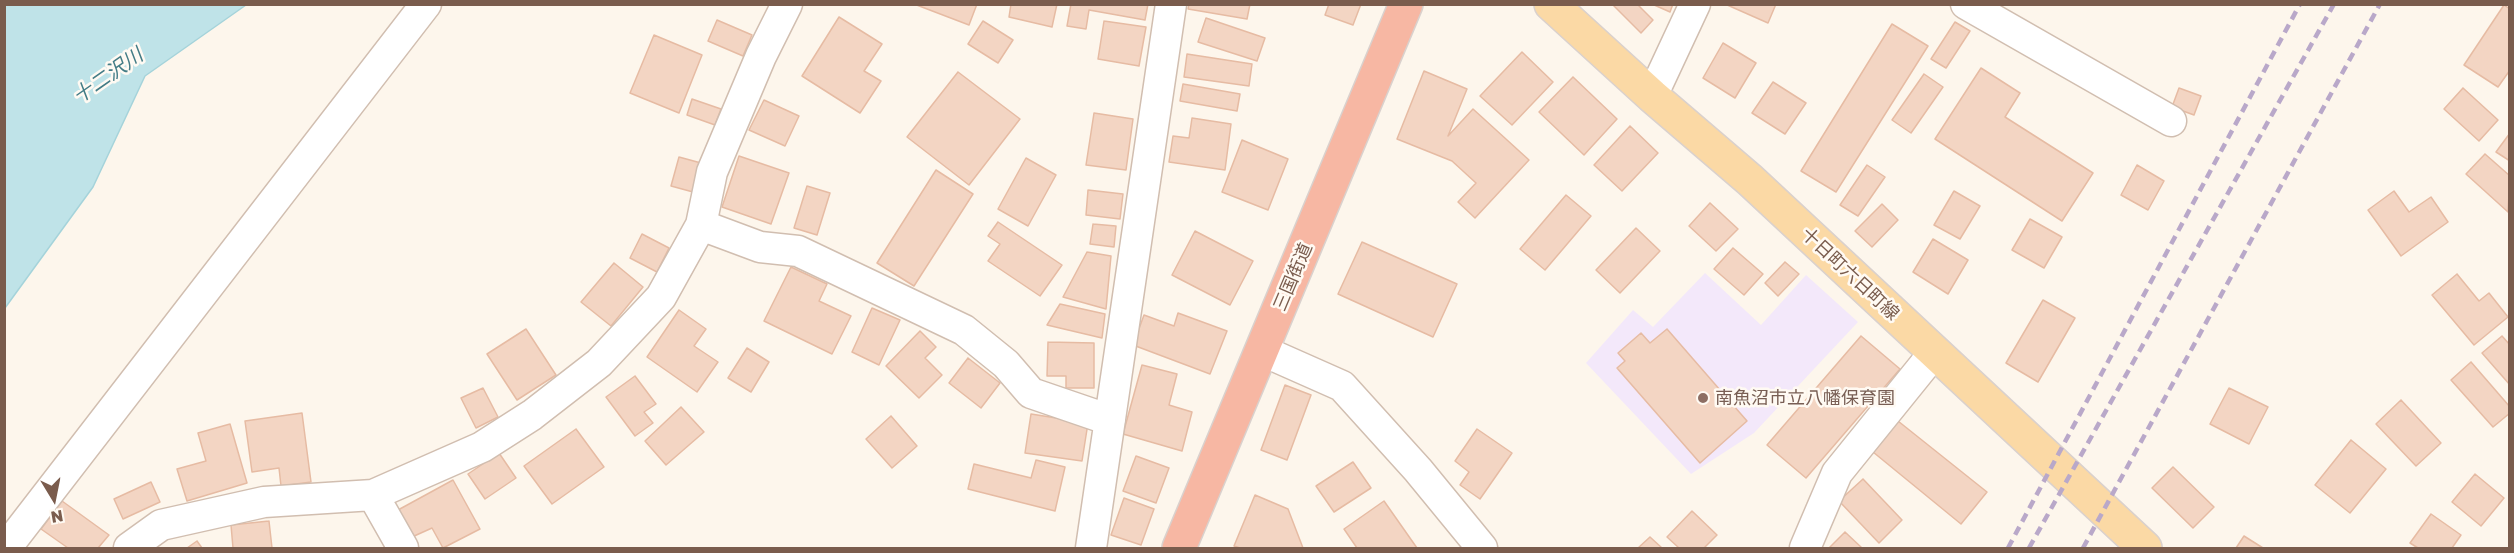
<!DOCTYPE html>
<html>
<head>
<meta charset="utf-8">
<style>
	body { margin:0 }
	#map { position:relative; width:2514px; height:553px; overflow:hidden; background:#fdf6ec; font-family:"Golos Text",sans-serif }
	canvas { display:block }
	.frame { position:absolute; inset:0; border:6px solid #7a5c4d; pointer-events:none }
	.north { position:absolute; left:24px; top:469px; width:60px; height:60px; -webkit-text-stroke:4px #fffaf3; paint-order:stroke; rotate:170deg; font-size:16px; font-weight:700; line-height:24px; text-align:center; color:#7a5c4d }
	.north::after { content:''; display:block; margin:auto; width:21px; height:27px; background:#7a5c4d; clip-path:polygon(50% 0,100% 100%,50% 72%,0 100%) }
</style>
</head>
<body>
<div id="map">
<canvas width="2514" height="553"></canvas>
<div class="frame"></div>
<div class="north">N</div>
</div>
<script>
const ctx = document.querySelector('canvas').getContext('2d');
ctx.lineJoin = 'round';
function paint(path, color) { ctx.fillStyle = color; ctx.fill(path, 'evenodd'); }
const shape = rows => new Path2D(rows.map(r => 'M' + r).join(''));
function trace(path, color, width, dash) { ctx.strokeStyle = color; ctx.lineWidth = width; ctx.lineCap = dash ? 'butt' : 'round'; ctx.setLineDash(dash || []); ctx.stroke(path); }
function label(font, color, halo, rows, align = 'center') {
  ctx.font = font + ' "Golos Text","Noto Sans JP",sans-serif'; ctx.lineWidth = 5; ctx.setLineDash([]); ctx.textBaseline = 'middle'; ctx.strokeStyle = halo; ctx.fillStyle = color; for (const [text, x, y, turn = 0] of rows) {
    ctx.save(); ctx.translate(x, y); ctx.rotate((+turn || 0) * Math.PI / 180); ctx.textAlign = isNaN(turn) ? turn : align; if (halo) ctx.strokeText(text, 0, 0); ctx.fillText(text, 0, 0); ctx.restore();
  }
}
const education = shape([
	[1705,273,1761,325,1806,275,1858,322,1754,433,1691,474,1586,363,1633,310,1653,327]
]);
const water = shape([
	[5,4,246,5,145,76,93,187,5,308,5,4]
]);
const building = shape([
	[914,4,977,4,969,25,914,4],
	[1011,4,1057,4,1052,27,1009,17,1011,4],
	[1071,4,1148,4,1145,20,1089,10,1086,29,1067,26,1071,4],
	[1189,4,1250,4,1247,19,1188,9,1189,4],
	[1329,4,1361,4,1353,25,1325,15,1329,4],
	[1637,4,1653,20,1641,33,1613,5,1637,4],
	[1652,4,1673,4,1670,12,1652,4],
	[1725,4,1776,4,1768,23,1725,4],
	[2504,5,2510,9,2510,70,2498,87,2464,65,2504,5],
	[839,17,882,44,864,71,881,81,860,113,802,76,839,17],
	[1206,18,1265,38,1257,61,1198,42,1206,18],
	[717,20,752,35,743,56,708,41,717,20],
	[983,21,1013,40,998,63,968,44,983,21],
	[1104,21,1146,27,1139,66,1098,59,1104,21],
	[1955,22,1970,31,1946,68,1931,59,1955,22],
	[1892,24,1928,46,1836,192,1801,171,1892,24],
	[654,35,702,55,679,113,630,93,654,35],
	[1723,43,1756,63,1735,98,1703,78,1723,43],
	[1522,52,1553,82,1512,125,1480,96,1522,52],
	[1187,54,1252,64,1249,86,1184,77,1187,54],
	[1981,68,2020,93,2005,117,2093,173,2062,221,1935,139,1981,68],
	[1424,71,1467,89,1448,136,1473,109,1529,160,1475,218,1458,202,1476,183,1452,161,1397,139,1424,71],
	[958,72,1020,119,969,185,907,137,958,72],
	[1924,74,1943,87,1911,133,1892,120,1924,74],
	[1573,77,1617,119,1584,155,1539,112,1573,77],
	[1773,82,1806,103,1785,134,1752,113,1773,82],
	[1183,84,1240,94,1237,111,1180,101,1183,84],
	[2179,88,2201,96,2194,115,2172,107,2179,88],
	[2463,88,2498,120,2479,141,2444,109,2463,88],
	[692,99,721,109,715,125,687,115,692,99],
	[764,100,799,116,785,146,749,130,764,100],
	[1094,113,1133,119,1126,170,1086,165,1094,113],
	[1192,118,1231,124,1225,170,1169,162,1173,136,1189,138,1192,118],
	[1630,126,1658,153,1622,191,1594,165,1630,126],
	[2510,133,2510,161,2496,152,2510,133],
	[1242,140,1288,159,1268,210,1222,192,1242,140],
	[2485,154,2510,176,2508,212,2466,174,2485,154],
	[739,156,789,173,771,224,722,207,739,156],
	[679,157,701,163,693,192,671,186,679,157],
	[1026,158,1056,175,1028,226,998,209,1026,158],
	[1867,165,1885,177,1858,216,1840,205,1867,165],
	[2137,165,2164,181,2148,210,2121,195,2137,165],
	[936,170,973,194,914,286,877,263,936,170],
	[807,186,830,193,817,235,794,228,807,186],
	[1088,190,1123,194,1120,219,1086,215,1088,190],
	[1954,191,1980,206,1960,239,1934,225,1954,191],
	[2394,191,2409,212,2431,197,2448,222,2401,256,2368,210,2394,191],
	[1566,195,1591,216,1545,270,1520,249,1566,195],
	[1710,203,1738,229,1716,251,1689,226,1710,203],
	[1882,204,1898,220,1872,247,1855,231,1882,204],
	[2030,219,2062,237,2044,268,2012,250,2030,219],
	[998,222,1062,265,1040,296,988,261,1000,244,988,236,998,222],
	[1093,224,1116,226,1114,247,1090,244,1093,224],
	[1636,228,1660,251,1620,293,1596,270,1636,228],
	[1195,231,1253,261,1230,305,1172,275,1195,231],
	[642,234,669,248,657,272,630,258,642,234],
	[1933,239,1968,260,1948,294,1913,272,1933,239],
	[1362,242,1457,284,1433,337,1338,294,1362,242],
	[1733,248,1763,274,1744,295,1714,269,1733,248],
	[1087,252,1111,256,1106,309,1063,297,1087,252],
	[1785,262,1799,274,1778,296,1765,283,1785,262],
	[614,263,643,287,611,326,581,302,614,263],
	[791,267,827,284,819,301,851,316,832,354,764,321,791,267],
	[2457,274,2479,301,2489,293,2508,317,2474,345,2432,295,2457,274],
	[2043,300,2075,318,2038,382,2006,363,2043,300],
	[1060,304,1105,314,1102,338,1047,325,1060,304],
	[872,308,900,320,879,365,852,352,872,308],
	[679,310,706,329,694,346,718,362,697,392,647,357,679,310],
	[1178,313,1227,331,1210,374,1133,345,1144,315,1174,326,1178,313],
	[526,329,556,375,517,400,487,354,526,329],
	[1667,329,1747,421,1700,463,1617,368,1625,361,1618,353,1641,333,1650,343,1667,329],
	[920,331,936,347,925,358,942,375,919,398,886,366,920,331],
	[1861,336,1900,369,1806,478,1767,445,1861,336],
	[2502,336,2510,345,2510,385,2482,353,2502,336],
	[1048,342,1094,343,1094,388,1066,388,1066,376,1047,376,1048,342],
	[747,348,769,362,751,392,728,378,747,348],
	[968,358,1000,383,981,408,949,383,968,358],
	[2471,362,2510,407,2510,413,2493,427,2451,380,2471,362],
	[1142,365,1177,374,1169,405,1192,412,1182,451,1123,434,1142,365],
	[635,376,656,404,644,412,653,423,635,436,606,397,635,376],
	[1285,385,1311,395,1287,460,1261,450,1285,385],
	[483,388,498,417,476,428,461,398,483,388],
	[2229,388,2268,407,2249,444,2210,424,2229,388],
	[2401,400,2441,443,2416,466,2376,424,2401,400],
	[681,407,704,432,666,465,645,441,681,407],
	[302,413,311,482,281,486,279,468,252,472,245,421,302,413],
	[1031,414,1088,423,1082,461,1025,453,1031,414],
	[891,416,917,446,892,468,866,439,891,416],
	[1898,421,1987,492,1961,524,1873,452,1898,421],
	[230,424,247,483,187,501,177,469,206,461,198,433,230,424],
	[576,429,604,467,552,504,524,466,576,429],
	[1477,429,1512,453,1480,499,1460,485,1469,472,1455,461,1477,429],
	[2351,440,2386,469,2350,513,2315,485,2351,440],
	[499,453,516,478,485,499,468,474,499,453],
	[1136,456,1169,468,1156,503,1123,491,1136,456],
	[1036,460,1065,467,1055,511,968,489,974,464,1031,478,1036,460],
	[1353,462,1371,488,1334,512,1316,486,1353,462],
	[2173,467,2214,507,2193,528,2152,488,2173,467],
	[2475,474,2504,498,2481,526,2452,502,2475,474],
	[1863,479,1902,520,1879,543,1839,501,1863,479],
	[453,480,480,529,443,548,432,528,412,537,398,510,453,480],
	[151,482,160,502,123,519,114,499,151,482],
	[1255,495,1288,509,1303,548,1240,548,1234,546,1255,495],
	[1124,498,1154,509,1141,545,1111,535,1124,498],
	[62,501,109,535,98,548,68,548,41,529,62,501],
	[1384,501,1417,548,1357,548,1344,529,1384,501],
	[1692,511,1717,535,1704,548,1679,548,1667,537,1692,511],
	[2431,514,2461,535,2452,548,2418,548,2410,543,2431,514],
	[269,521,272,548,233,548,231,525,269,521],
	[1845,532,1862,548,1829,548,1845,532],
	[2244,536,2263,548,2236,548,2244,536],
	[1650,537,1662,548,1638,548,1650,537],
	[197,541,202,548,187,548,197,541]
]);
const minor = shape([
	[1966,4,2171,121],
	[1652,96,1695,4],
	[701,225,760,247,798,251,964,330,1006,364,1031,393,1110,420],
	[1263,351,1342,386,1418,470,1482,548],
	[373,495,403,548],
	[6,548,426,4],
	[129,548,161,525,264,502,373,495,482,447,532,415,599,363,661,297,701,225,712,172,761,56,787,4],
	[1091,548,1171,4],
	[1805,548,1837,473,1934,353]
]);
const major = shape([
	[1551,4,1652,96,1750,180,2145,548]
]);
const highway = shape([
	[1179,548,1406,4]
]);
const rail = shape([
	[2008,548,2300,4],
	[2029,548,2334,4],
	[2083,548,2380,4]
]);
const markers = [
	[1703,398,6,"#8d6e63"]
];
const streetNames = [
	["十日町六日町線",1850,274,43],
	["三国街道",1293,277,-67]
];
const educationNames = [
	["南魚沼市立八幡保育園",1715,398]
];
const waterNames = [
	["十二沢川",108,76,-35]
];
paint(education, '#f3e8fa');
paint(water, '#bfe3e8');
trace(water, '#a5d3da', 1.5);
paint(building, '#f3d5c3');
trace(building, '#e6bba3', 1.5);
trace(minor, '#d1beb0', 33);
trace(major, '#dad1cd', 36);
trace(highway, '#dad1cd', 36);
trace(minor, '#fff', 30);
trace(major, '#fbd9a5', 33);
trace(highway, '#f7b7a3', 33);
trace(rail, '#b9a8c9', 4.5, [9, 6]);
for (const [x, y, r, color] of markers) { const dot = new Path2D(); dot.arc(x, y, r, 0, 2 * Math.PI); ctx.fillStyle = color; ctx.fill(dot); trace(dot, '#fffaf3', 2); }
label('18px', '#7a5c4d', '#fffaf3', streetNames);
label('18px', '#785e54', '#fffaf3', educationNames, 'left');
label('italic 20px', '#437c86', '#fffaf3', waterNames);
</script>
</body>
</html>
